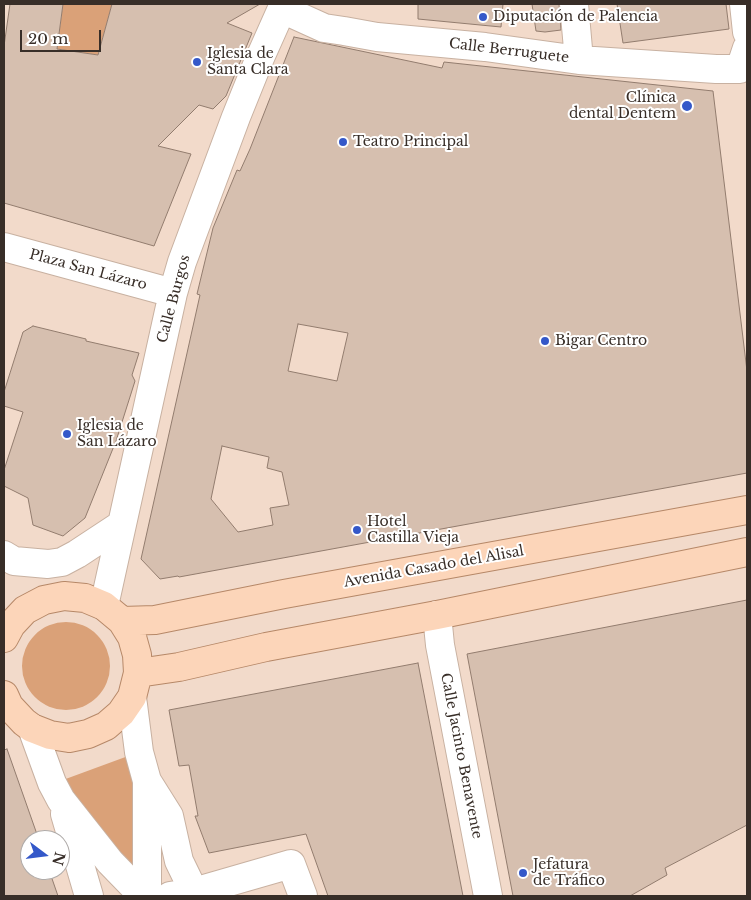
<!DOCTYPE html>
<html>
<head>
<meta charset="utf-8">
<style>
	body { margin:0 }
	#map { position:relative; width:751px; height:900px; overflow:hidden; background:#f2daca; font-family:"Libre Baskerville",serif }
	canvas { display:block }
	.frame { position:absolute; inset:0; border:5px solid #382e28; pointer-events:none }
	.north { position:absolute; left:20px; top:830px; width:50px; height:50px; box-sizing:border-box; background:#fff; border:1px solid #afaba9; border-radius:50%; rotate:105deg; font-size:14px; font-weight:700; line-height:20px; text-align:center; color:#382e28 }
	.north::after { content:''; display:block; margin:auto; width:18px; height:22px; background:#3458c9; clip-path:polygon(50% 0,100% 100%,50% 72%,0 100%) }
	.scale { position:absolute; left:20px; top:30px; width:81px; height:22px; box-sizing:border-box; border:2px solid #382e28; border-top:0; padding-left:6px; font-size:15px; line-height:18px; white-space:nowrap; color:#382e28; -webkit-text-stroke:4px #fff; paint-order:stroke }
</style>
</head>
<body>
<div id="map">
<canvas width="751" height="900"></canvas>
<div class="frame"></div>
<div class="north">N</div>
<div class="scale">20 m</div>
</div>
<script>
const ctx = document.querySelector('canvas').getContext('2d');
ctx.lineJoin = 'round';
function paint(path, color) { ctx.fillStyle = color; ctx.fill(path, 'evenodd'); }
const shape = rows => new Path2D(rows.map(r => 'M' + r).join(''));
function trace(path, color, width, dash) { ctx.strokeStyle = color; ctx.lineWidth = width; ctx.lineCap = dash ? 'butt' : 'round'; ctx.setLineDash(dash || []); ctx.stroke(path); }
function label(font, color, halo, rows, align = 'center') {
  ctx.font = font + ' "Libre Baskerville",serif'; ctx.lineWidth = 4; ctx.setLineDash([]); ctx.textBaseline = 'middle'; ctx.strokeStyle = halo; ctx.fillStyle = color; for (const [text, x, y, turn = 0] of rows) {
    ctx.save(); ctx.translate(x, y); ctx.rotate((+turn || 0) * Math.PI / 180); ctx.textAlign = isNaN(turn) ? turn : align; if (halo) ctx.strokeText(text, 0, 0); ctx.fillText(text, 0, 0); ctx.restore();
  }
}
const green = shape([
	[63,4,112,4,98,55,57,49],
	'22 666a44 44 0 1 1 88 0a44 44 0 1 1-88 0Z',
	[139,752,147,896,52,784]
]);
const building = shape([
	[10,4,63,4,57,49,98,55,112,4,260,4,227,23,252,33,226,96,213,109,199,105,158,146,191,154,154,246,4,203,4,46,10,4],
	[418,4,503,4,501,27,418,19,418,4],
	[532,4,559,4,561,30,545,32,536,31,532,4],
	[617,4,726,4,729,29,623,43,617,4],
	[294,37,442,68,444,62,713,91,747,371,747,473,179,577,178,576,160,579,141,559,200,295,197,294,213,228,237,170,240,171,250,149,294,37],
	[298,324,348,333,337,381,288,371,298,324],
	[222,446,269,457,267,468,282,472,289,505,270,508,273,525,238,532,211,499,222,446],
	[33,326,86,339,86,341,139,353,132,375,135,381,116,441,85,518,63,536,33,525,28,498,4,486,4,470,23,412,4,406,4,392,23,332,33,326],
	[747,600,747,825,665,868,667,875,630,896,513,896,467,654,747,600],
	[418,663,463,896,328,896,306,834,209,853,195,816,198,816,189,765,179,766,169,710,418,663],
	[7,749,39,840,30,840,30,870,49,870,58,896,4,896,4,750,7,749]
]);
const minor = shape([
	[574,4,579,60],
	[744,4,747,32],
	[282,9,324,28,344,31,377,37,485,47,579,60,716,69,740,69,747,48],
	[4,247,173,293],
	[4,555,14,561,48,564,62,562,77,554,121,525],
	[104,606,173,293,182,262,236,117,259,60,284,4],
	[437,615,440,645,488,896],
	[132,697,139,752,147,781,169,816,179,861,196,896],
	[32,728,52,783,61,800,110,862,143,896],
	[65,814,89,896],
	[147,896,147,781],
	[170,896,194,892,291,864,303,896]
]);
const major = shape([
	[122,621,155,620,284,594,747,510],
	[4,638,11,625,25,610,44,600,64,596,85,598,104,606,122,621,132,637,137,655,138,673,132,697,121,713,106,726,88,734,69,738,50,735,32,728,24,722,9,706,4,695],
	[138,673,179,667,266,647,437,615,747,552]
]);
const markers = [
	[483,17,5,"#3458c9"],
	[197,62,5,"#3458c9"],
	[687,106,6,"#3458c9"],
	[343,142,5,"#3458c9"],
	[545,341,5,"#3458c9"],
	[67,434,5,"#3458c9"],
	[357,530,5,"#3458c9"],
	[523,873,5,"#3458c9"]
];
const poiNames = [
	["Diputación de Palencia",493,17],
	["Iglesia de",207,54],
	["Santa Clara",207,70],
	["Clínica",676,98,"right"],
	["dental Dentem",676,114,"right"],
	["Teatro Principal",353,142],
	["Bigar Centro",555,341],
	["Iglesia de",77,426],
	["San Lázaro",77,442],
	["Hotel",367,522],
	["Castilla Vieja",367,538],
	["Jefatura",533,865],
	["de Tráfico",533,881]
];
const streetNames = [
	["Calle Berruguete",509,51,7],
	["Plaza San Lázaro",88,270,15],
	["Calle Burgos",174,299,-75],
	["Avenida Casado del Alisal",434,567,-10],
	["Calle Jacinto Benavente",461,756,79]
];
paint(green, '#daa178');
paint(building, '#d6bfaf');
trace(building, '#927c6e', 1);
trace(minor, '#c8b1a1', 30);
trace(major, '#b68868', 30);
trace(minor, '#fff', 28);
trace(major, '#fcd5b9', 28);
for (const [x, y, r, color] of markers) { const dot = new Path2D(); dot.arc(x, y, r, 0, 2 * Math.PI); ctx.fillStyle = color; ctx.fill(dot); trace(dot, '#fff', 2); }
label('14px', '#382e28', '#fff', poiNames, 'left');
label('14px', '#382e28', '#fff', streetNames);
</script>
</body>
</html>
